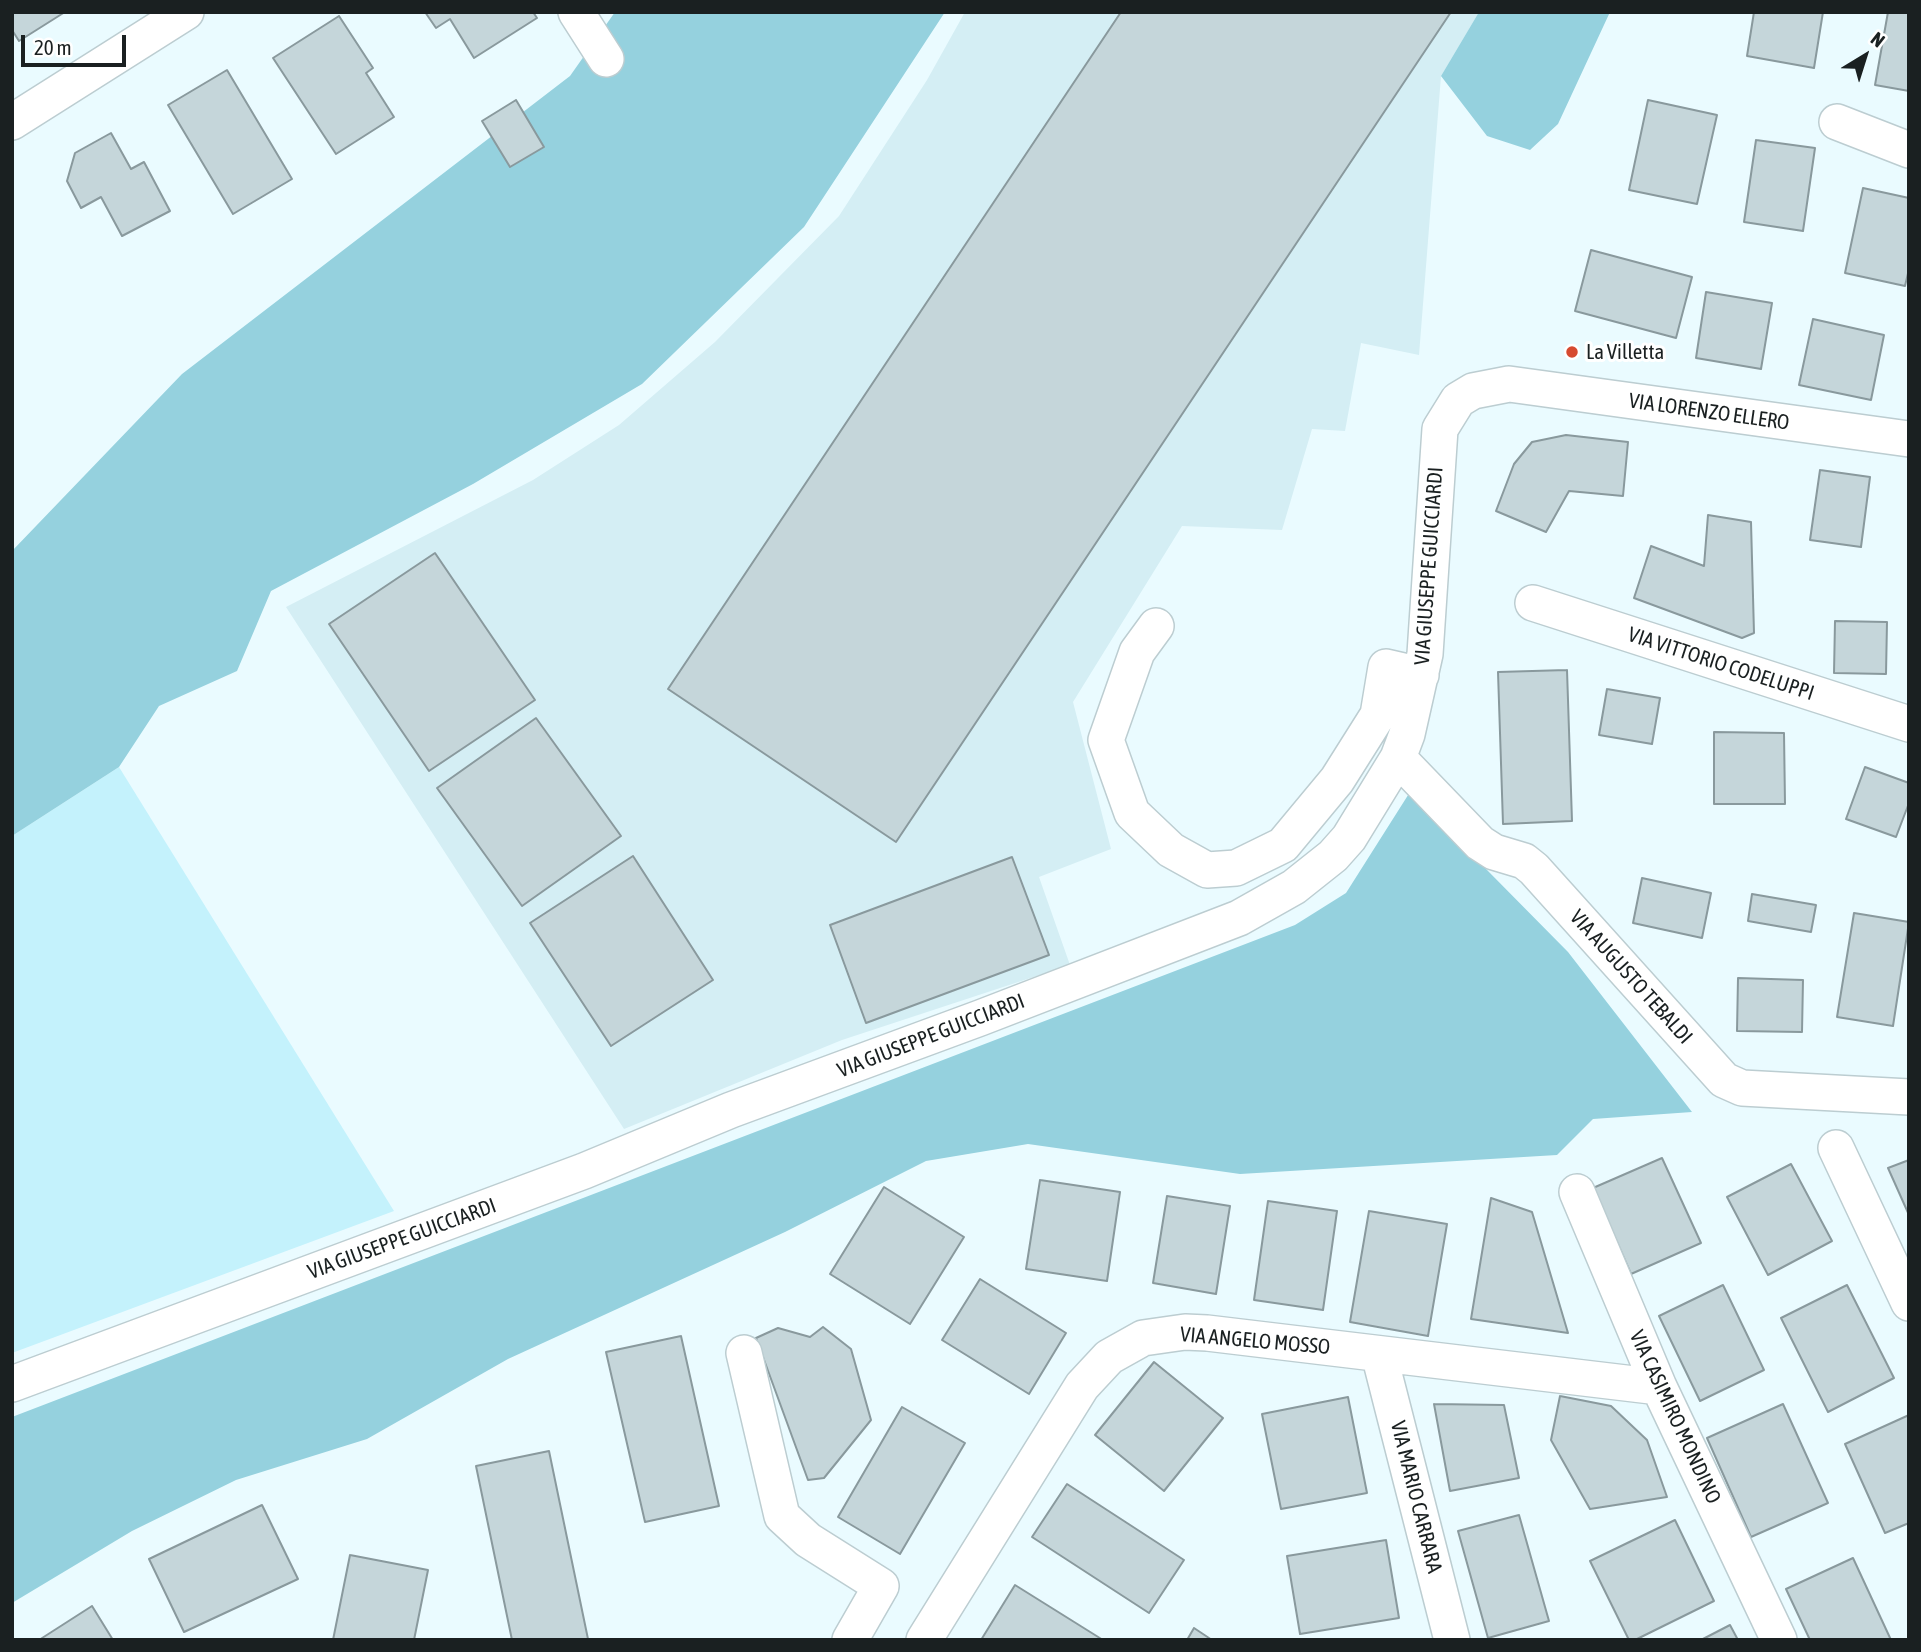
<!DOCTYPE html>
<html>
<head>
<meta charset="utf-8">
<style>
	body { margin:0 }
	#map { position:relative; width:1921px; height:1652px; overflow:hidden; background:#eafbff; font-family:"Asap Condensed",sans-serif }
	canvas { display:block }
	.frame { position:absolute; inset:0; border:14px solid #1a2021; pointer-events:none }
	.north { position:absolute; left:1830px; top:21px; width:70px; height:70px; -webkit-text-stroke:5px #fff; paint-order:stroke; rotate:38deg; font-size:19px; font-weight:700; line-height:28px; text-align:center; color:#1a2021 }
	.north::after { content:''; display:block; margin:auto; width:24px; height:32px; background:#1a2021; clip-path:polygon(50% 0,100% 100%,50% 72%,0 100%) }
	.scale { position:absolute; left:21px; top:35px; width:105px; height:32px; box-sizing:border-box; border:4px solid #1a2021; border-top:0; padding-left:9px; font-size:21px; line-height:24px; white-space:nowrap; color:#1a2021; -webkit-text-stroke:5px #fff; paint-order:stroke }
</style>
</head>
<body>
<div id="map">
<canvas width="1921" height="1652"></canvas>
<div class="frame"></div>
<div class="north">N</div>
<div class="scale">20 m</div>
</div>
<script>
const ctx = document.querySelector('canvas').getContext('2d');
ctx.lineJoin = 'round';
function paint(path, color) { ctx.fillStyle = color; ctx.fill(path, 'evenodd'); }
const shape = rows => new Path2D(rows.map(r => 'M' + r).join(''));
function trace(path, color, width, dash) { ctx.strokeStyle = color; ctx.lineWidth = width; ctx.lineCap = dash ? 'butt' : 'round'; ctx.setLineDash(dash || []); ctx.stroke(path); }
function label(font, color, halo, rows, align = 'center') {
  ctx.font = font + ' "Asap Condensed",sans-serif'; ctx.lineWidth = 6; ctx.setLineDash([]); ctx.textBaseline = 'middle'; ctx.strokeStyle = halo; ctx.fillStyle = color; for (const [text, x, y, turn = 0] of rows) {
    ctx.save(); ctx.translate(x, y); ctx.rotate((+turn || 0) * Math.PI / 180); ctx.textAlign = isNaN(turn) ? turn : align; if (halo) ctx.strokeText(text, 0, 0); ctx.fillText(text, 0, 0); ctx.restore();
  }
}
const built = shape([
	[965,12,1479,12,1441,76,1419,355,1361,343,1345,431,1312,429,1282,530,1182,526,1073,702,1111,849,1039,877,1070,965,842,1040,624,1129,286,607,533,480,619,425,715,342,839,216,927,80]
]);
const green = shape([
	[119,767,394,1211,12,1353,12,836]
]);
const forest = shape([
	[615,12,945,12,804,227,642,384,473,484,271,591,237,671,159,706,119,767,12,836,12,551,182,374,570,76],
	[1479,12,1610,12,1558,124,1530,150,1487,136,1441,76],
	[1410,792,1568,952,1692,1112,1593,1119,1557,1155,1240,1174,1028,1144,926,1161,785,1232,508,1359,367,1439,236,1480,132,1531,12,1603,12,1417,1295,925,1346,893]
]);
const building = shape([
	[12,12,65,12,19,41,12,30,12,12],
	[425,12,533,12,537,18,474,58,450,19,436,28,425,12],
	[1121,12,1451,12,896,842,668,689,1121,12],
	[1754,12,1823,12,1814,68,1747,56,1754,12],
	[1888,12,1909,12,1909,91,1875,85,1888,12],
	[339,16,373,68,366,73,394,117,336,154,273,58,339,16],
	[227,70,292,179,233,214,168,105,227,70],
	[516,100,544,147,510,167,482,121,516,100],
	[1648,100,1717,115,1697,204,1629,190,1648,100],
	[111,133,131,169,144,162,170,211,122,236,101,197,81,208,67,181,75,153,111,133],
	[1756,140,1815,148,1803,231,1744,222,1756,140],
	[1863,188,1909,198,1909,269,1905,286,1845,273,1863,188],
	[1591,250,1692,277,1676,338,1575,311,1591,250],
	[1706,292,1772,303,1761,369,1696,358,1706,292],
	[1813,319,1884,335,1871,400,1799,385,1813,319],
	[1566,435,1628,442,1623,496,1569,491,1546,532,1496,511,1514,464,1532,442,1566,435],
	[1820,470,1870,477,1861,547,1810,540,1820,470],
	[1708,515,1751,522,1754,633,1742,638,1634,598,1651,546,1704,566,1708,515],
	[435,553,535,700,429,771,329,624,435,553],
	[1835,621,1887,622,1886,674,1834,673,1835,621],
	[1567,670,1572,821,1503,824,1498,672,1567,670],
	[1607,689,1660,698,1652,744,1599,735,1607,689],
	[536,718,621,836,522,906,437,788,536,718],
	[1714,732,1784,733,1785,804,1714,804,1714,732],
	[1865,767,1909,783,1909,803,1896,837,1846,819,1865,767],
	[633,856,713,980,611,1046,530,923,633,856],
	[1012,857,1049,955,866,1023,830,925,1012,857],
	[1642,878,1711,893,1702,938,1633,923,1642,878],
	[1752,894,1816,905,1811,932,1748,921,1752,894],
	[1854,913,1909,922,1893,1026,1837,1017,1854,913],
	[1738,978,1803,980,1802,1032,1737,1031,1738,978],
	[1662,1158,1701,1243,1631,1274,1593,1188,1662,1158],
	[1909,1160,1909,1215,1888,1168,1909,1160],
	[1791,1164,1832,1241,1768,1275,1727,1197,1791,1164],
	[1040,1180,1120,1192,1107,1281,1026,1269,1040,1180],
	[884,1187,964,1237,910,1324,830,1274,884,1187],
	[1167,1196,1230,1206,1216,1294,1153,1283,1167,1196],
	[1491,1198,1532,1212,1568,1333,1471,1319,1491,1198],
	[1268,1201,1337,1211,1323,1310,1254,1300,1268,1201],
	[1369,1211,1447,1224,1428,1336,1350,1322,1369,1211],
	[980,1279,1066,1333,1029,1394,942,1340,980,1279],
	[1723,1285,1764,1370,1700,1401,1659,1316,1723,1285],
	[1847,1285,1894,1378,1828,1412,1781,1318,1847,1285],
	[823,1327,851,1349,871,1420,824,1478,808,1480,756,1338,778,1328,810,1337,823,1327],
	[681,1336,719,1506,645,1522,606,1352,681,1336],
	[1154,1362,1223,1418,1164,1491,1095,1435,1154,1362],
	[1560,1396,1611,1406,1647,1440,1667,1497,1590,1509,1551,1440,1560,1396],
	[1348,1397,1367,1493,1281,1509,1262,1414,1348,1397],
	[1434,1404,1504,1405,1519,1478,1450,1491,1434,1404],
	[1783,1404,1828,1503,1751,1537,1707,1438,1783,1404],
	[902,1407,965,1443,900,1554,838,1517,902,1407],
	[1909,1415,1909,1523,1885,1533,1845,1444,1909,1415],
	[549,1451,588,1639,512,1640,476,1466,549,1451],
	[1067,1484,1184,1560,1149,1613,1032,1537,1067,1484],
	[262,1505,298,1579,184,1632,149,1559,262,1505],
	[1519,1515,1549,1621,1488,1638,1458,1531,1519,1515],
	[1675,1520,1714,1601,1635,1640,1629,1640,1590,1561,1675,1520],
	[1386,1540,1399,1618,1300,1634,1287,1556,1386,1540],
	[350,1555,428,1570,414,1640,333,1640,350,1555],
	[1853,1558,1891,1640,1810,1640,1786,1589,1853,1558],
	[1015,1585,1103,1640,981,1640,1015,1585],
	[92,1606,113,1640,39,1640,92,1606],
	[1730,1625,1738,1640,1701,1640,1730,1625],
	[1194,1628,1212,1640,1187,1640,1194,1628]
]);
const minor = shape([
	[576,12,606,59],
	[12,122,186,12],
	[1837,122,1909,150],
	[1533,603,1909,724],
	[1156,626,1137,652,1106,740,1132,813,1171,850,1207,870,1236,868,1283,845,1337,780,1378,715,1386,667,1421,675],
	[1398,758,1480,843,1494,852,1524,861,1534,869,1724,1080,1742,1088,1909,1097],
	[1836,1148,1909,1303],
	[1577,1192,1659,1387,1779,1640],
	[744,1353,782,1516,808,1540,881,1586,850,1640],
	[1379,1354,1452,1640],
	[12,1384,584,1171,731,1110,980,1018,1239,918,1294,887,1333,856,1349,838,1398,758,1407,734,1425,654,1440,429,1458,400,1473,391,1509,384,1909,439],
	[924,1640,1082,1386,1109,1357,1143,1338,1185,1332,1207,1333,1659,1387]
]);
const markers = [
	[1572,352,7,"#d64a30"]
];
const poiNames = [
	["La Villetta",1586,352]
];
const streetNames = [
	["VIA LORENZO ELLERO",1709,412,8],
	["VIA GIUSEPPE GUICCIARDI",1429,566,-86],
	["VIA VITTORIO CODELUPPI",1721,664,18],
	["VIA AUGUSTO TEBALDI",1631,977,48],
	["VIA GIUSEPPE GUICCIARDI",931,1036,-21],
	["VIA GIUSEPPE GUICCIARDI",402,1239,-20],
	["VIA ANGELO MOSSO",1255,1341,5],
	["VIA CASIMIRO MONDINO",1675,1417,65],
	["VIA MARIO CARRARA",1416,1497,76]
];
paint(built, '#d4eef4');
paint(green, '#c4f2fc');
paint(forest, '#95d1de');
paint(building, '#c5d6da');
trace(building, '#89999d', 2);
trace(minor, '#bccdd1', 38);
trace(minor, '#fff', 35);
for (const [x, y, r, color] of markers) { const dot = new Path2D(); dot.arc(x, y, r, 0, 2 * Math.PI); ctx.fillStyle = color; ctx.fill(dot); trace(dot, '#fff', 2.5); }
label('21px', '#1a2021', '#fff', poiNames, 'left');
label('21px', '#1a2021', '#fff', streetNames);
</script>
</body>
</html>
